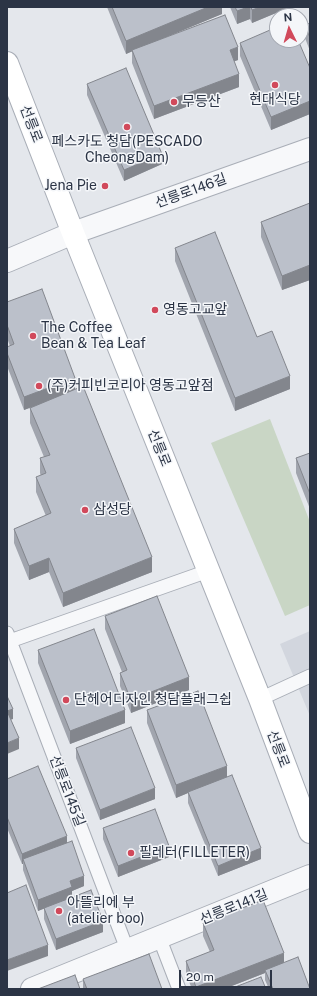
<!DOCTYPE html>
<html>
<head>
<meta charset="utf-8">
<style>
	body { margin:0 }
	#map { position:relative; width:317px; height:996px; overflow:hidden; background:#e4e7ec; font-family:"Public Sans",sans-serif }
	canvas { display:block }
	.frame { position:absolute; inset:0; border:8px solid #2b3445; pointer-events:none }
	.north { position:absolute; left:269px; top:8px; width:40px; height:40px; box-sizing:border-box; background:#f4f6f9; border:1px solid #a4a8b1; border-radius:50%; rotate:355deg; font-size:11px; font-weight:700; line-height:16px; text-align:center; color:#2b3445 }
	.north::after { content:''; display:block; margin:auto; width:14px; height:18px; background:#d1495b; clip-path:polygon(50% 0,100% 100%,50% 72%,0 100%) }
	.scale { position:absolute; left:179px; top:970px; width:93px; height:18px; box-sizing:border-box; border:2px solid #2b3445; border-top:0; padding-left:5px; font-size:12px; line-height:14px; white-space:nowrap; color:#2b3445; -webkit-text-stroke:3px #f4f6f9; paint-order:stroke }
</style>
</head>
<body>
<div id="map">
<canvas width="317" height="996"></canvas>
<div class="frame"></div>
<div class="north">N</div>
<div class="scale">20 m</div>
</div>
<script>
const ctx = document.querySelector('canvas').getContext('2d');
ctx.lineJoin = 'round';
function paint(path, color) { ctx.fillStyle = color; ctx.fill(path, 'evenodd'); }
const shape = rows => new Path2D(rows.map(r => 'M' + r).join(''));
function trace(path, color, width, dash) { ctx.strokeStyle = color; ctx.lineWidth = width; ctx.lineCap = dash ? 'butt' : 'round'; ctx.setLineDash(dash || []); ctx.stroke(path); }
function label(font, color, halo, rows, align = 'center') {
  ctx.font = font + ' "Public Sans","Noto Sans KR",sans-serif'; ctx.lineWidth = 3; ctx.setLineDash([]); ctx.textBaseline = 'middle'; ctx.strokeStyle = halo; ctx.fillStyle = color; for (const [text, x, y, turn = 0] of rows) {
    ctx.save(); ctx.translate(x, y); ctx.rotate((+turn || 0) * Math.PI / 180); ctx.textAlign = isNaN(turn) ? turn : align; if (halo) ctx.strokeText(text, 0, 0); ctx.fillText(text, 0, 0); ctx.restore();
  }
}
const built = shape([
	[310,631,310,716,280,644]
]);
const green = shape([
	[270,419,310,522,310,605,285,616,211,443]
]);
const lane = shape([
	[7,633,127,949],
	[10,641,208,571],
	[260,699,310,676],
	[159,937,179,989]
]);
const street = shape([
	[7,261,73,233,310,149],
	[32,989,310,876]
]);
const secondary = shape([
	[7,63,73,233,260,699,310,832]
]);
const wall = shape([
	[107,7,222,7,222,14,156,41,238,60,234,61,239,87,154,119,132,63,132,51,126,54],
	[230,7,288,7,288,8,252,23,250,19,237,24],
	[310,23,310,51,305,38,305,25],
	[240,43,310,68,310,114,271,130,240,56],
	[87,84,162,164,124,181,87,95],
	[310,203,310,280,282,290,261,237,261,222],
	[175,248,257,337,290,389,235,411,175,261],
	[7,302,75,390,152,572,63,607,49,572,29,580,14,543,14,529,46,516,36,492,36,477,41,476,40,473,40,458,44,457,30,423,30,408,34,406,24,410,7,366,7,347,10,346,7,338],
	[310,453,310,509,296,473,296,458],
	[105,616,189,690,131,713,120,686,120,673,122,672,105,629],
	[38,650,125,723,70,744,38,663],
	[147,710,227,777,261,859,218,876,188,803,188,793,176,798,147,723],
	[76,748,155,799,100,820,76,758],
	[7,779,67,843,84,886,72,891,72,897,103,932,56,950,44,919,44,908,38,911,23,870,23,864,22,864,7,828],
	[103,828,169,857,118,877,103,839],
	[203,923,284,963,310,989,269,989,265,980,265,973,224,989,192,989,186,974,186,961,210,952,203,936],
	[83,979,162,989,83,989]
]);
const shadedWall = shape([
	[208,7,222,7,222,14,126,54,126,41],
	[248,7,250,7,250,19,237,24,237,11],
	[260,7,288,7,288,8,252,23,252,10],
	[238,47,238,60,230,63,230,50],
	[239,74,239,87,154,119,154,106],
	[310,101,310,114,271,130,271,117],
	[162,154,162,164,124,181,124,170],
	[310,265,310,280,282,290,282,276],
	[290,376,290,389,235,411,235,398],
	[75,378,75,391,24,410,24,397],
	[152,557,152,572,63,607,63,593],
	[49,558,49,572,29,580,29,566],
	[189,677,189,690,131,713,131,700],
	[13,709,13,719,7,721,7,711],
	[125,710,125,723,70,744,70,731],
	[19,738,19,749,7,754,7,743],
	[227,766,227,779,188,792,188,793,176,798,176,785],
	[155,788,155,799,100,820,100,810],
	[67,836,67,847,23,859,23,864,22,864,22,854],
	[169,846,169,857,118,877,118,866],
	[261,848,261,859,218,876,218,866],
	[84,876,84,886,72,891,72,898,38,911,38,900,70,881],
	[103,921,103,932,56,950,56,939],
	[48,945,48,956,7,971,7,960],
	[284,953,284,966,265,970,265,973,224,989,196,989,196,987]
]);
const building = shape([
	[112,7,208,7,126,41,112,7],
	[235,7,248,7,237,11,235,7],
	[251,7,260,7,252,10,251,7],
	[225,15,238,47,230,50,239,74,154,106,132,50,225,15],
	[310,23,310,38,305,25,310,23],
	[277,27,277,40,298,40,310,68,310,101,271,117,240,43,277,27],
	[126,68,162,154,124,170,87,84,126,68],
	[310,203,310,265,282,276,261,222,310,203],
	[215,232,257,337,272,331,290,376,235,398,175,248,215,232],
	[42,289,75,378,24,397,7,353,7,347,14,344,7,325,7,302,42,289],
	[83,386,152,557,63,593,49,558,29,566,14,529,51,513,36,477,46,473,40,458,50,455,30,408,83,386],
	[310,453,310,494,296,458,310,453],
	[157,596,189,677,131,700,120,673,127,670,105,616,157,596],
	[94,629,125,710,70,731,38,650,94,629],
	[198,691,227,766,176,785,147,710,198,691],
	[7,696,13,709,7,711,19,738,7,743,7,696],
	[131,727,155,788,100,810,76,748,131,727],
	[38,766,67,836,22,854,7,817,7,779,38,766],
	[232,775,261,848,218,866,188,792,232,775],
	[155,809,169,846,118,866,103,828,155,809],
	[72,841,84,876,70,881,72,887,38,900,23,859,72,841],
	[26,885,48,945,7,960,7,893,26,885],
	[91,890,103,921,56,939,44,908,91,890],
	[263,900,284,953,196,987,186,961,214,950,203,923,263,900],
	[149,954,162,989,87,989,83,979,149,954],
	[298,957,310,989,273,989,265,970,298,957],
	[75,975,80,989,38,989,75,975],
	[261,977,266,989,230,989,261,977]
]);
const markers = [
	[275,85,4,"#d1495b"],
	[174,102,4,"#d1495b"],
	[127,127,4,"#d1495b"],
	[105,186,4,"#d1495b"],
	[155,310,4,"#d1495b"],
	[33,336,4,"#d1495b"],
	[39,386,4,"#d1495b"],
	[85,510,4,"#d1495b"],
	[66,700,4,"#d1495b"],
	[131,853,4,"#d1495b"],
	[59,911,4,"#d1495b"]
];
const poiNames = [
	["현대식당",275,100,"center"],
	["무등산",182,102],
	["페스카도 청담(PESCADO",127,142,"center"],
	["CheongDam)",127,158,"center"],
	["Jena Pie",97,186,"right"],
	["영동고교앞",163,310],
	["The Coffee",41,328],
	["Bean & Tea Leaf",41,344],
	["(주)커피빈코리아 영동고앞점",47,386],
	["삼성당",93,510],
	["단헤어디자인 청담플래그쉽",74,700],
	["필레터(FILLETER)",139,853],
	["아뜰리에 부",67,903],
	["(atelier boo)",67,919]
];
const streetNames = [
	["선릉로",31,124,69],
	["선릉로146길",191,191,-20],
	["선릉로",159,448,68],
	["선릉로",278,749,69],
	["선릉로145길",67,791,69],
	["선릉로141길",234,907,-22]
];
paint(built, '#d2d6de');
paint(green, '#c9d6c5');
trace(lane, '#a9aeb7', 15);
trace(street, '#a9aeb7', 24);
trace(secondary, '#a9aeb7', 24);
trace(lane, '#f7f8fa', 13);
trace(street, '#f7f8fa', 22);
trace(secondary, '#fff', 22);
paint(wall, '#a1a5ae');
paint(shadedWall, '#83868d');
paint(building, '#bbc0ca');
trace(building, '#83868d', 1);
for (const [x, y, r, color] of markers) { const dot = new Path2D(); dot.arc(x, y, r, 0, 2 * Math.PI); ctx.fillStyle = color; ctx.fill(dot); trace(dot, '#f4f6f9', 1.5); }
label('14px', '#2b3445', '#f4f6f9', poiNames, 'left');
label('14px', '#2b3445', '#f4f6f9', streetNames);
</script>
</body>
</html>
